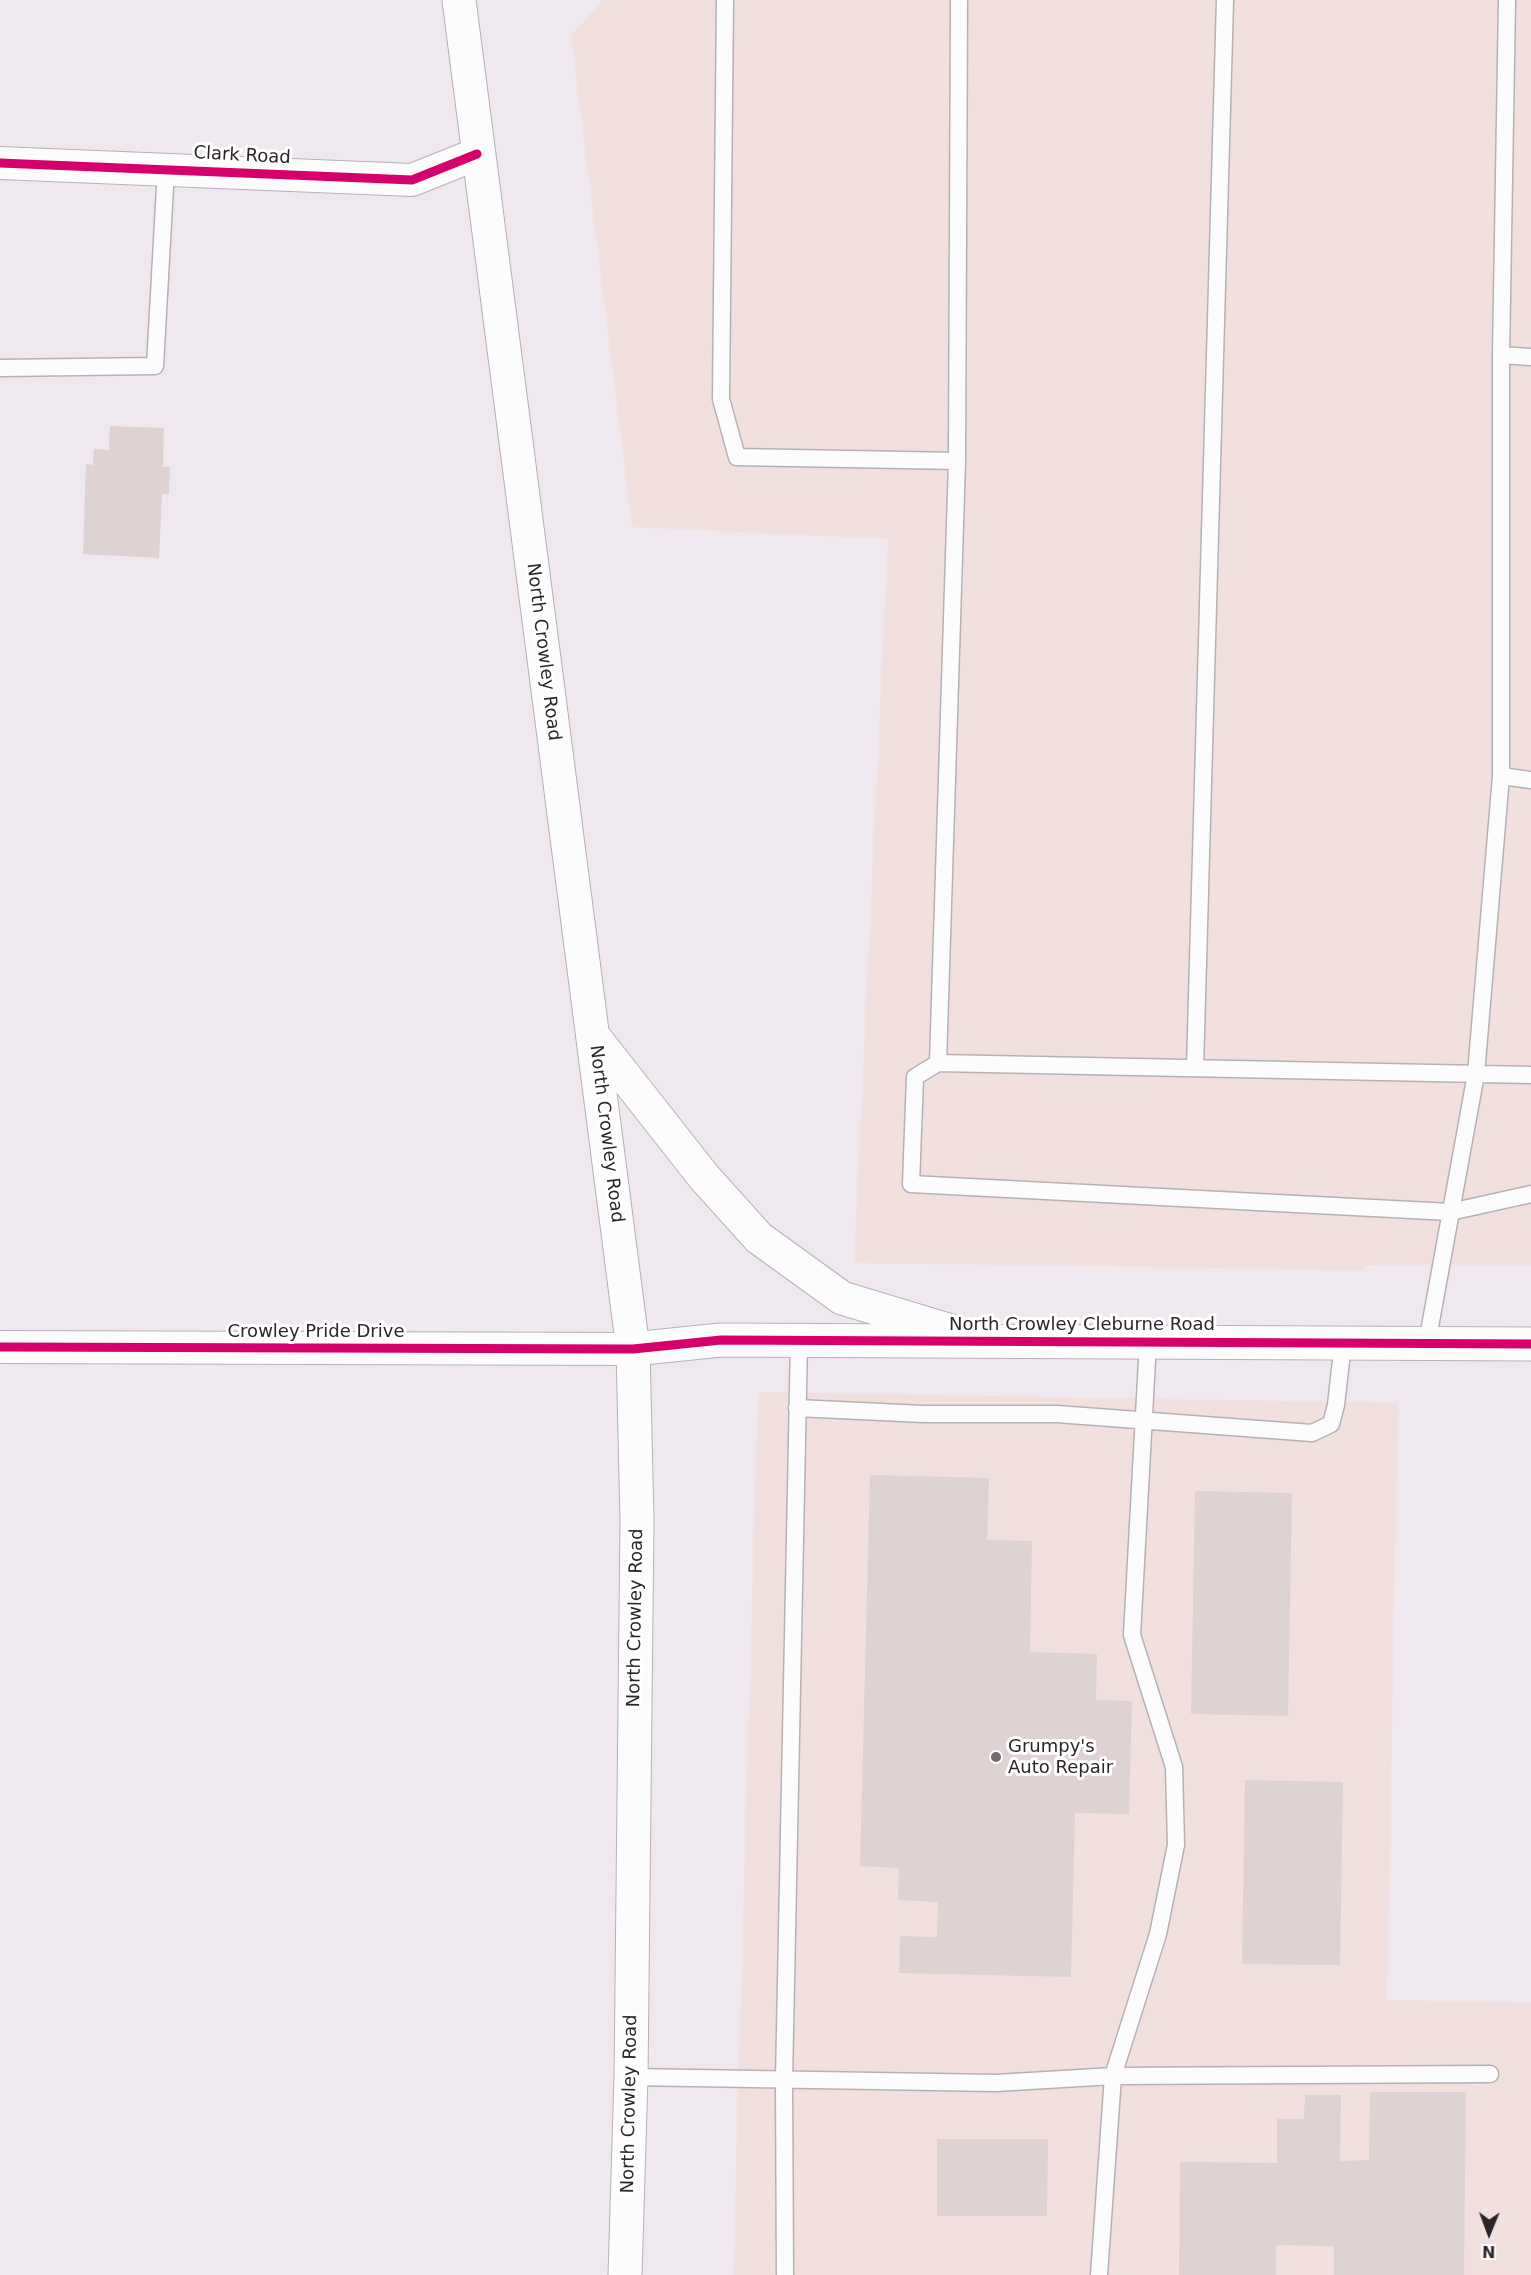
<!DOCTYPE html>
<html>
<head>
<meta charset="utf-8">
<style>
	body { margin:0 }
	#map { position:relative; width:1531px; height:2275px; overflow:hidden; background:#f0e8ef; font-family:"DejaVu Sans",sans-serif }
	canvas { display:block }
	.north { position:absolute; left:1459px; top:2203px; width:60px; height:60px; -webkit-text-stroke:4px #fff; paint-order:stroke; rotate:181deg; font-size:16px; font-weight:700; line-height:24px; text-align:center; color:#2c262b }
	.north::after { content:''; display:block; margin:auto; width:21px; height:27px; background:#2c262b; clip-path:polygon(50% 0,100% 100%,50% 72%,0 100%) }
</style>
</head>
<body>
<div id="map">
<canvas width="1531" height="2275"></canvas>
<div class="north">N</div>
</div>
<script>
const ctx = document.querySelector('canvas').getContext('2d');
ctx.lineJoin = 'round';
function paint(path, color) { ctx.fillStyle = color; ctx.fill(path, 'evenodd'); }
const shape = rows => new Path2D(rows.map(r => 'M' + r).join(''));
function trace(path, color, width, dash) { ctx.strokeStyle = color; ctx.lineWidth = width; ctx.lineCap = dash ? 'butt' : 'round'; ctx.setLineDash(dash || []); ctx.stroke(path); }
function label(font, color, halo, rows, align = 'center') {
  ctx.font = font + ' "DejaVu Sans",sans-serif'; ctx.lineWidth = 6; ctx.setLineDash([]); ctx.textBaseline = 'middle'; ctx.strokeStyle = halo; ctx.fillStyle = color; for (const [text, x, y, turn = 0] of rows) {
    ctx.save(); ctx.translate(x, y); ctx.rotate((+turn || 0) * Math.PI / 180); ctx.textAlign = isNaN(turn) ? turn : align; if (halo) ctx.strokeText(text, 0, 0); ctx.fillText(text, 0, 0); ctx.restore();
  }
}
const industrial = shape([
	[603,0,1531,0,1531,1266,1366,1265,1363,1270,854,1263,888,539,632,527,571,35],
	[758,1392,1398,1403,1387,2000,1531,2003,1531,2275,733,2275]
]);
const building = shape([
	[110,426,164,428,163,467,170,467,169,494,162,494,159,558,83,554,86,464,93,465,94,449,109,450],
	[870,1475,989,1478,987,1540,1032,1541,1030,1652,1097,1654,1096,1700,1132,1701,1129,1814,1075,1813,1071,1977,899,1973,900,1936,937,1937,938,1902,898,1900,899,1868,860,1866],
	[1195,1491,1292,1493,1288,1716,1191,1714],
	[1245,1780,1343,1782,1340,1965,1242,1964],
	[1370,2092,1466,2092,1464,2275,1334,2275,1334,2246,1276,2245,1276,2275,1179,2275,1180,2162,1277,2163,1277,2119,1304,2119,1305,2095,1341,2095,1340,2161,1369,2160],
	[937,2139,1048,2139,1047,2216,937,2216]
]);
const lane = shape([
	[725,0,721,399,737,457,957,461,938,1063,915,1077,911,1184,1450,1212,1531,1194],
	[1501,355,1531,357],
	[0,368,155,366,166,169],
	[957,461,959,0],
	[1501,776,1531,780],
	[938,1063,1531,1075],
	[1195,1068,1225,0],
	[1427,1343,1476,1074,1501,776,1501,355,1507,0],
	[797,1408,923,1414,1057,1414,1312,1433,1331,1424,1336,1405,1343,1343],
	[631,2077,996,2083,1113,2076,1490,2074],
	[785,2275,784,2080,799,1341],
	[1099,2275,1113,2076,1158,1934,1176,1845,1174,1767,1132,1635,1148,1342]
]);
const street = shape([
	[0,163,412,180,477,154],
	[0,1347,633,1349]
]);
const secondary = shape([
	[459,0,633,1349,637,1520,631,2077,625,2275],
	[594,1037,704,1177,759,1238,842,1298,951,1331],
	[633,1349,721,1340,1531,1344]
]);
const cycleway = shape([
	[0,163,412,180,477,154],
	[0,1347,633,1349,721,1340,1531,1344]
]);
const markers = [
	[996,1757,6,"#716a70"]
];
const streetNames = [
	["Clark Road",242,156,3],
	["North Crowley Road",543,652,83],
	["North Crowley Road",606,1134,83],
	["North Crowley Cleburne Road",1082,1325],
	["Crowley Pride Drive",316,1332],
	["North Crowley Road",636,1618,-89],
	["North Crowley Road",630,2104,-89]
];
const poiNames = [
	["Grumpy's",1008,1747],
	["Auto Repair",1008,1768]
];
paint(industrial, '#f1e0de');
paint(building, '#dfd2d3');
trace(lane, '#b7b1b7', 19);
trace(street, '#b7b1b7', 34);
trace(secondary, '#b7b1b7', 35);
trace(lane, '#fdfcfd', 16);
trace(street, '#fdfcfd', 32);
trace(secondary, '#fdfcfd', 33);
trace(cycleway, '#d6006c', 9);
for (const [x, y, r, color] of markers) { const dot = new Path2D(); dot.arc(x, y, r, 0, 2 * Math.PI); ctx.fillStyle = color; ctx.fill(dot); trace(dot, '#fff', 2); }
label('18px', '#2c262b', '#fff', streetNames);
label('18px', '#2c262b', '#fff', poiNames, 'left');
</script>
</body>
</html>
